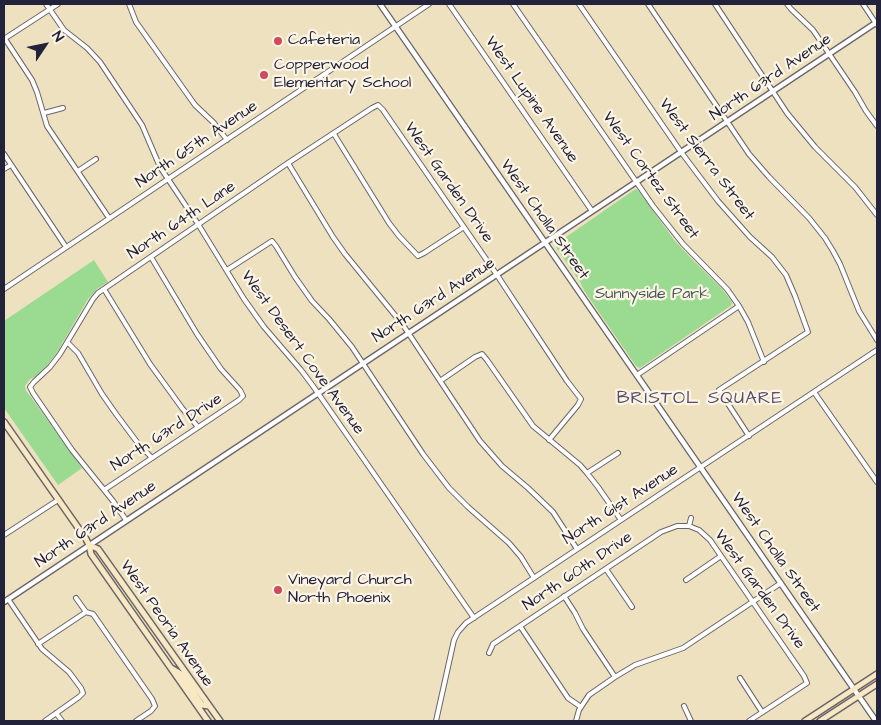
<!DOCTYPE html>
<html>
<head>
<meta charset="utf-8">
<style>
	body { margin:0 }
	#map { position:relative; width:881px; height:725px; overflow:hidden; background:#eee1c0; font-family:"Architects Daughter",sans-serif }
	canvas { display:block }
	.frame { position:absolute; inset:0; border:5px solid #22223b; pointer-events:none }
	.north { position:absolute; left:20px; top:20px; width:50px; height:50px; -webkit-text-stroke:4px #fcf5e5; paint-order:stroke; rotate:56deg; font-size:14px; font-weight:700; line-height:20px; text-align:center; color:#22223b }
	.north::after { content:''; display:block; margin:auto; width:18px; height:22px; background:#22223b; clip-path:polygon(50% 0,100% 100%,50% 72%,0 100%) }
</style>
</head>
<body>
<div id="map">
<canvas width="881" height="725"></canvas>
<div class="frame"></div>
<div class="north">N</div>
</div>
<script>
const ctx = document.querySelector('canvas').getContext('2d');
ctx.lineJoin = 'round';
function paint(path, color) { ctx.fillStyle = color; ctx.fill(path, 'evenodd'); }
const shape = rows => new Path2D(rows.map(r => 'M' + r).join(''));
function trace(path, color, width, dash) { ctx.strokeStyle = color; ctx.lineWidth = width; ctx.lineCap = dash ? 'butt' : 'round'; ctx.setLineDash(dash || []); ctx.stroke(path); }
function label(font, color, halo, rows, align = 'center') {
  ctx.font = font + ' "Architects Daughter",sans-serif'; ctx.lineWidth = 4.5; ctx.setLineDash([]); ctx.textBaseline = 'middle'; ctx.strokeStyle = halo; ctx.fillStyle = color; for (const [text, x, y, turn = 0] of rows) {
    ctx.save(); ctx.translate(x, y); ctx.rotate((+turn || 0) * Math.PI / 180); ctx.textAlign = isNaN(turn) ? turn : align; if (halo) ctx.strokeText(text, 0, 0); ctx.fillText(text, 0, 0); ctx.restore();
  }
}
const green = shape([
	[637,189,675,241,690,257,722,289,732,302,731,306,729,307,640,368,636,366,585,292,580,282,557,249,556,244,634,190],
	[94,260,108,282,97,289,88,299,56,354,47,365,35,377,30,379,25,386,26,391,31,397,82,468,58,485,4,408,4,321]
]);
const minor = shape([
	[46,4,64,30,87,48,100,62,142,125,160,167,198,224,244,299,264,327,301,370,313,386,474,618],
	[129,4,136,22,195,105,214,123,227,140],
	[449,4,592,211],
	[513,4,653,206,683,244,727,289,739,306,748,322,764,362],
	[579,4,681,152,718,201,750,237,772,257,786,275,795,296,808,332,719,390,749,436],
	[648,4,749,154,769,177,809,218,825,238,833,251,840,264,859,311,877,340],
	[715,4,787,113,815,147,855,187,877,215],
	[787,4,791,9,813,30,855,92,866,111,877,126],
	[863,4,877,25],
	[4,39,58,4],
	[5,39,32,80,37,92,47,126,109,218],
	[44,113,63,108],
	[334,134,389,223,399,236,418,256,424,253,464,227],
	[4,154,66,247],
	[288,163,333,237,345,254,403,325,480,441,502,466,528,488,553,512,577,549],
	[4,169,11,165],
	[78,171,96,159],
	[227,270,272,241,276,246,295,277,312,301,329,319,352,347,423,454,449,488,468,507,509,543,521,557,534,578],
	[4,289,429,4],
	[104,289,150,364,182,408,198,427],
	[68,343,78,353,102,394,116,414,137,442,152,458],
	[637,375,739,306],
	[440,381,475,357,482,354,487,360,533,426,580,465,587,473,598,487,621,520],
	[814,392,877,482],
	[587,473,618,453],
	[104,490,239,400,243,396,240,390,221,369,197,334,151,257],
	[126,520,113,501,72,450,33,393,30,387,34,382,50,367,60,354,93,299,98,293,288,163,372,108,378,105,383,110,497,275,567,381,581,399,578,405,549,440],
	[689,526,691,518],
	[4,535,58,500],
	[606,569,632,607],
	[686,580,721,556],
	[564,596,575,613,583,629,615,677],
	[76,598,86,612],
	[8,599,42,649,69,672,81,688,83,693,79,697,45,721],
	[520,626,568,698,581,707],
	[38,644,86,612,93,614,152,699,155,706,151,711,136,721],
	[489,653,493,644,661,532,677,526,689,526,699,530,710,540,804,676,807,683,749,721],
	[740,678,762,712],
	[684,706,691,721],
	[56,713,62,721],
	[436,721,454,640,458,632,466,623,877,350],
	[576,721,579,710,589,695,615,677,635,665,683,648,781,583]
]);
const tertiary = shape([
	[380,4,876,721],
	[4,602,877,22]
]);
const secondary = shape([
	[4,422,86,539,89,545,91,554,208,721],
	[89,545,98,549,220,721],
	[173,669,181,674,202,705,209,706],
	[805,721,877,674],
	[820,721,877,684]
]);
const markers = [
	[278,41,5,"#d1495b"],
	[264,75,5,"#d1495b"],
	[278,590,5,"#d1495b"]
];
const poiNames = [
	["Cafeteria",288,41],
	["Copperwood",274,66],
	["Elementary School",274,84],
	["Vineyard Church",288,581],
	["North Phoenix",288,599]
];
const streetNames = [
	["North 63rd Avenue",771,78,-34],
	["West Lupine Avenue",531,100,55],
	["North 65th Avenue",197,145,-34],
	["West Sierra Street",706,160,53],
	["West Cortez Street",650,176,54],
	["West Garden Drive",448,183,55],
	["West Cholla Street",544,220,55],
	["North 64th Lane",182,221,-34],
	["North 63rd Avenue",434,301,-33],
	["West Desert Cove Avenue",302,353,54],
	["North 63rd Drive",167,433,-33],
	["North 61st Avenue",621,505,-33],
	["North 63rd Avenue",96,525,-34],
	["West Cholla Street",775,553,55],
	["North 60th Drive",578,572,-34],
	["West Garden Drive",759,590,54],
	["West Peoria Avenue",166,624,55]
];
const parkNames = [
	["Sunnyside Park",652,295]
];
const neighbourhoodNames = [
	["BRISTOL SQUARE",700,399]
];
paint(green, '#9adb91');
trace(minor, '#69656a', 6);
trace(tertiary, '#69656a', 7);
trace(secondary, '#69656a', 8);
trace(minor, '#fff', 4);
trace(tertiary, '#fff', 4.5);
trace(secondary, '#f8e8c3', 5);
for (const [x, y, r, color] of markers) { const dot = new Path2D(); dot.arc(x, y, r, 0, 2 * Math.PI); ctx.fillStyle = color; ctx.fill(dot); trace(dot, '#fcf5e5', 2); }
label('16px', '#22223b', '#fcf5e5', poiNames, 'left');
label('16px', '#22223b', '#fcf5e5', streetNames);
label('16px', '#465a55', '#fcf5e5', parkNames);
ctx.letterSpacing = '1px';
label('18px', '#584e6c', '#fcf5e5', neighbourhoodNames);
ctx.letterSpacing = '0px';
</script>
</body>
</html>
